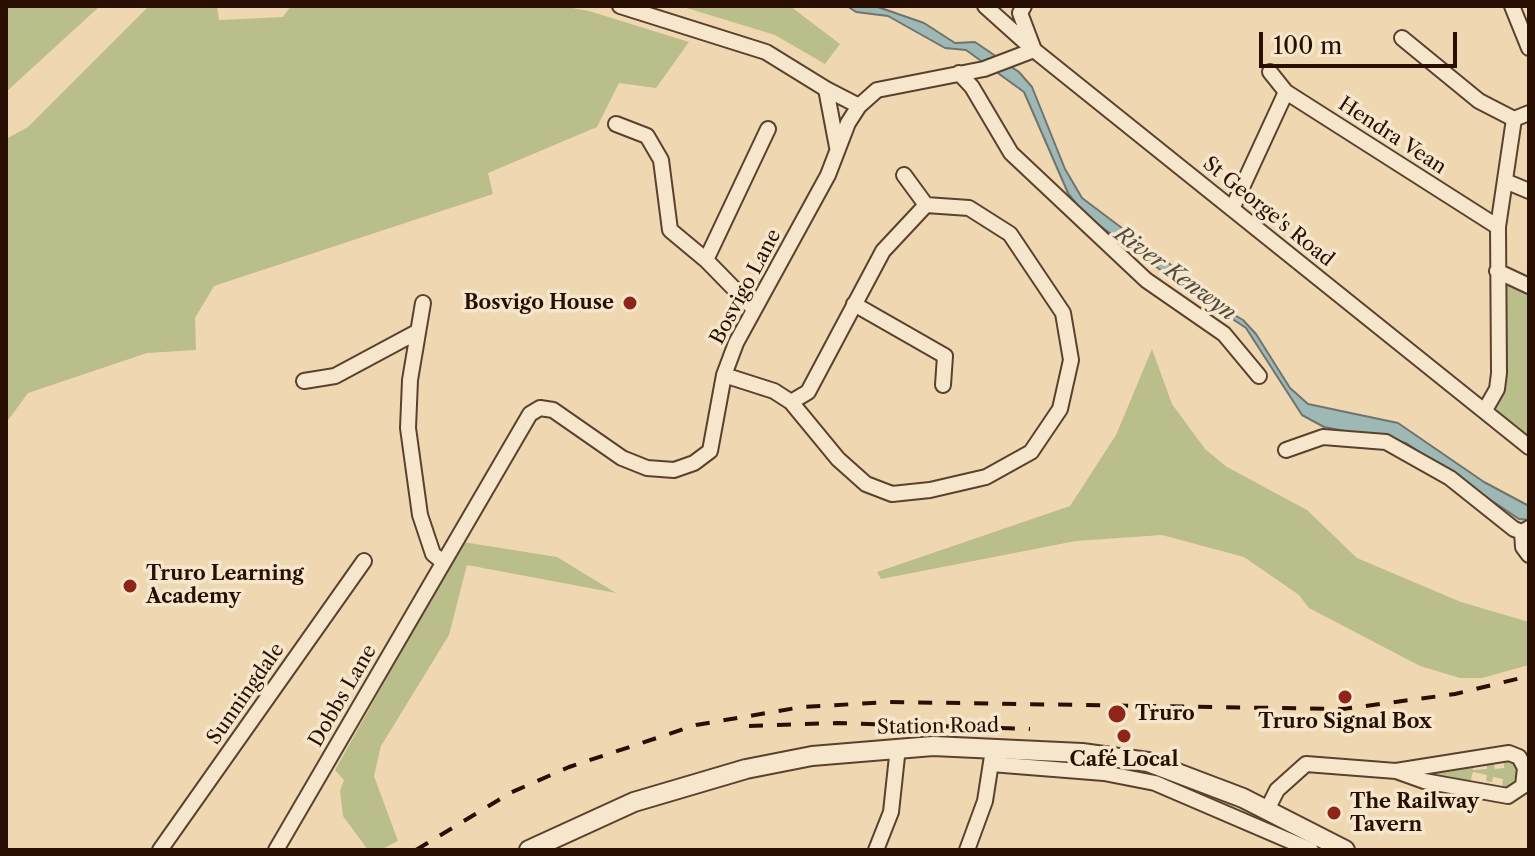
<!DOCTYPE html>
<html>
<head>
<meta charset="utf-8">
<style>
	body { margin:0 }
	#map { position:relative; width:1535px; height:856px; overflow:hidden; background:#efd8b1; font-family:"Libre Caslon Text",serif }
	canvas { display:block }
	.frame { position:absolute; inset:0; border:8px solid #290f02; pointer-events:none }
	.scale { position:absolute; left:1259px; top:32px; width:198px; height:36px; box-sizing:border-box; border:4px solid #290f02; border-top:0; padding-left:10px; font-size:24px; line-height:28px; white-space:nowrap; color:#290f02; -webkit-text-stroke:6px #f5e6cc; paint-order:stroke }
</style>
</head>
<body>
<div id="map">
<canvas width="1535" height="856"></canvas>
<div class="frame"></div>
<div class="scale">100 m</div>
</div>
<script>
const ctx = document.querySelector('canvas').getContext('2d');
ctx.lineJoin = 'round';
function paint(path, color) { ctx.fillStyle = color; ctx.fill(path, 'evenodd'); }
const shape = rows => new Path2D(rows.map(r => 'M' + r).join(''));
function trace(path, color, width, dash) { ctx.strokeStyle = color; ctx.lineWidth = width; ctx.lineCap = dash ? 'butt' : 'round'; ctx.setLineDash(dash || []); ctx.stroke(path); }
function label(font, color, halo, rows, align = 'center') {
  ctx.font = font + ' "Libre Caslon Text",serif'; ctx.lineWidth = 7; ctx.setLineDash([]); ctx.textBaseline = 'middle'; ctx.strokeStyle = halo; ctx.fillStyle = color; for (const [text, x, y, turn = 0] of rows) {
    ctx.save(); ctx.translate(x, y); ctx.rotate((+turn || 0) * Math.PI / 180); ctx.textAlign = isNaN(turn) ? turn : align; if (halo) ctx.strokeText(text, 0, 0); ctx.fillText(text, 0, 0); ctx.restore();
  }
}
const green = shape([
	[6,6,100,6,6,92],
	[149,6,217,6,219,20,283,17,291,6,562,6,589,11,689,42,656,88,619,83,597,127,488,173,493,194,214,286,195,318,196,350,147,353,28,393,6,423,6,139,28,127],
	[680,6,790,6,840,44,825,64,775,35],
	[1500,277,1529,290,1529,441,1490,411],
	[1152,349,1172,404,1205,449,1227,467,1307,510,1357,558,1461,602,1529,622,1529,665,1482,678,1460,678,1420,666,1309,608,1299,595,1244,557,1162,535,1076,541,881,579,877,572,1070,506,1116,435],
	[463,542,557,557,616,593,467,565,449,635,381,746,374,776,398,841,380,850,368,850,343,816,340,791,344,780,335,770],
	[1504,758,1519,766,1519,779,1509,789,1502,788,1503,779,1493,777,1492,782,1486,781,1487,775,1473,772,1470,783,1413,773,1472,762,1473,770,1487,769,1487,765,1494,764,1495,769,1504,768]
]);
const water = shape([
	[847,6,875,6,924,23,955,43,975,42,1019,72,1032,87,1065,169,1082,198,1183,274,1192,290,1243,320,1256,334,1290,388,1308,404,1398,423,1484,482,1529,506,1529,520,1519,519,1406,443,1324,427,1302,415,1246,328,1180,284,1085,215,1068,193,1024,92,966,50,945,48,888,16,856,12,847,6]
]);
const minor = shape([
	[620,6,766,52,826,89],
	[985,6,1034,50,1529,447],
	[1512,6,1529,48],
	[1402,38,1479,101,1514,119],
	[1270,72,1286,92,1498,227],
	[959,73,972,87,1011,153,1146,280,1224,334,1259,376],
	[616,124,647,136,661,160,670,230,706,260,754,309],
	[837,147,826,89,859,106],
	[904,175,926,205],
	[1505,181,1529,191],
	[1232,209,1286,92],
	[706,260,768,129],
	[1497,271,1529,286],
	[423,303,410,380,408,428,420,515,433,554,443,562],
	[854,304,945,356,943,385],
	[724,375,774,391,791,402,838,459,866,484,892,494,930,490,986,477,1031,452,1060,409,1071,360,1063,313,1010,234,969,208,926,205,883,251,808,392,791,402],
	[304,381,335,376,417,332],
	[1485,410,1497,389,1499,373,1498,227,1514,119,1529,113],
	[1286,450,1323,437,1386,442,1450,478,1514,529,1522,532,1529,528],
	[1522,532,1523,547,1529,555],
	[991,764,1104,773,1155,783,1311,850],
	[1267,810,1277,790,1306,764,1396,771,1424,781,1508,796,1523,786,1525,768,1519,757,1509,753,1396,771],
	[160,850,364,561],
	[276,850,530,414,540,408,553,410,622,458,647,468,674,470,694,463,710,451,724,375,736,343,828,175,848,123,859,106,877,90,984,69,1034,50,1020,13,1024,6],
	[876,850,891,812,898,747],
	[967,850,985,801,992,756]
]);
const tertiary = shape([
	[529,850,634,802,746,769,812,756,933,746,1082,753,1148,762,1243,798,1345,850]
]);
const rail = shape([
	[749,726,837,723,1030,729],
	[416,850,510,793,569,767,696,725,802,707,890,702,1343,709,1455,694,1529,676]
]);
const markers = [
	[630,303,8,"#8f2418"],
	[130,586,8,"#8f2418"],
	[1345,697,8,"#8f2418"],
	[1117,714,10,"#8f2418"],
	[1124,736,8,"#8f2418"],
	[1334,813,8,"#8f2418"]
];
const streetNames = [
	["Hendra Vean",1392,136,33],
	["St George's Road",1268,212,39],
	["Bosvigo Lane",746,287,-62],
	["Sunningdale",246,694,-55],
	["Dobbs Lane",343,696,-60],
	["Station Road",938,727,-1]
];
const poiNames = [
	["Bosvigo House",614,303,"right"],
	["Truro Learning",146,574],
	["Academy",146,597],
	["Truro",1135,714],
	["Truro Signal Box",1345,722,"center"],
	["Café Local",1124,760,"center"],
	["The Railway",1350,802],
	["Tavern",1350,825]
];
const waterNames = [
	["River Kenwyn",1175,274,36]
];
paint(green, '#babe8b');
paint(water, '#9eb8b6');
trace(water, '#6f746e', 2);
trace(minor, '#5a412e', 18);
trace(tertiary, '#5a412e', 22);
trace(minor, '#f5e6cc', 14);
trace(tertiary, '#f5e6cc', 18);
trace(rail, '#290f02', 4, [14, 14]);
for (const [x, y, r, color] of markers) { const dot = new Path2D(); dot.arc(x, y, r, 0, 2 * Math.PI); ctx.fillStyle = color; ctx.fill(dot); trace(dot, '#f5e6cc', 3); }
label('20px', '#290f02', '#f5e6cc', streetNames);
label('bold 20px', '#290f02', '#f5e6cc', poiNames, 'left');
label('italic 22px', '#524a41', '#f5e6cc', waterNames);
</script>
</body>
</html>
